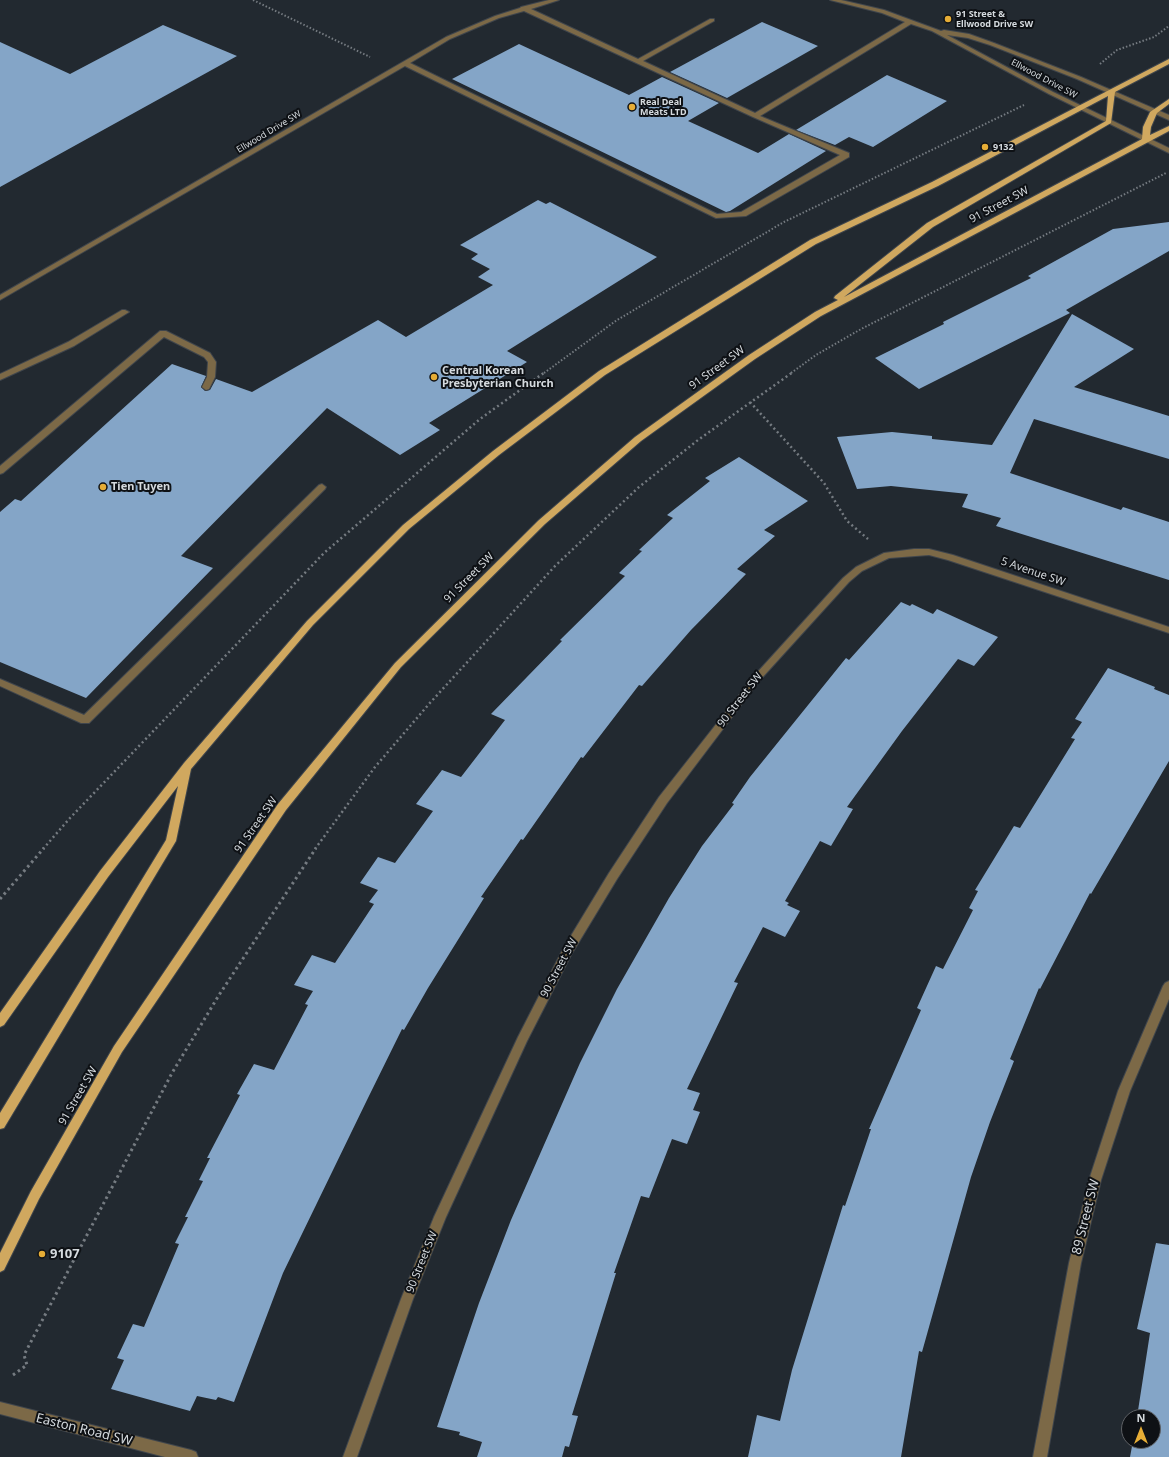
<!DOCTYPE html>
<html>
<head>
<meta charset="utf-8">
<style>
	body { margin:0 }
	#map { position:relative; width:1169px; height:1457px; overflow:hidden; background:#222930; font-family:"Noto Sans",sans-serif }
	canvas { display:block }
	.north { position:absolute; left:1121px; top:1409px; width:40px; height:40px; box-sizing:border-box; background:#0e1115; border:1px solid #5e6165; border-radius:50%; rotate:0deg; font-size:11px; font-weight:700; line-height:16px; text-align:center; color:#d5dade }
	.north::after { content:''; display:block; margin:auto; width:14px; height:18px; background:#e6ad36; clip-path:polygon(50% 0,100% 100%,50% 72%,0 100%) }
</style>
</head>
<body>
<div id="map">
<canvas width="1169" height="1457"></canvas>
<div class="north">N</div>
</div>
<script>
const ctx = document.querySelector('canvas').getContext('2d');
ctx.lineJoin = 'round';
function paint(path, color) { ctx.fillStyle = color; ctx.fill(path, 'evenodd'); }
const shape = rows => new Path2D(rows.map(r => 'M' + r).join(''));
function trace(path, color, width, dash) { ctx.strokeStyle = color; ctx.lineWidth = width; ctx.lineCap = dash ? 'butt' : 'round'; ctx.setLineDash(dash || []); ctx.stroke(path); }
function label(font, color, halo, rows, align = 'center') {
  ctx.font = font + ' "Noto Sans",sans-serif'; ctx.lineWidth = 4; ctx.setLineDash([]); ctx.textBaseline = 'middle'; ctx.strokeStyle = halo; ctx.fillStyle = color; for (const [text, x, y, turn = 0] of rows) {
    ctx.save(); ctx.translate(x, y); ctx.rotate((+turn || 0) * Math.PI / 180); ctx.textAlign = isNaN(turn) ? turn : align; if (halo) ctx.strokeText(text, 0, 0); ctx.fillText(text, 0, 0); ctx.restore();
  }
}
const building = shape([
	[762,22,818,46,727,98,670,72],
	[163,25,237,56,0,187,0,42,70,74],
	[519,44,629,95,662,77,719,103,688,121,758,153,789,134,826,151,730,211,726,212,452,79],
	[887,75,947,101,873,147,849,137,835,145,796,130],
	[538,200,546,204,550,202,657,257,507,351,527,362,429,423,440,430,400,455,327,408,181,556,213,568,86,698,0,662,0,512,15,499,21,501,172,364,206,376,201,387,205,391,210,390,216,379,252,392,378,320,406,337,493,285,478,277,490,269,471,259,478,254,460,245],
	[1169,222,1169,251,1066,310,1070,313,919,389,875,358,944,324,943,322,1031,278,1028,276,1113,229],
	[1072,314,1134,349,1074,387,1169,416,1169,459,1034,419,1010,473,1121,510,1123,507,1169,522,1169,580,996,526,1001,518,962,507,968,494,891,486,857,489,837,437,892,432,932,436,932,439,992,445],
	[739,457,808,501,764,530,775,536,737,569,746,574,691,630,642,686,639,685,583,758,581,757,523,840,521,839,481,897,484,898,428,988,404,1030,402,1029,367,1100,283,1273,234,1402,218,1397,216,1400,197,1396,190,1411,111,1389,124,1360,117,1358,133,1324,144,1327,179,1244,175,1243,188,1217,185,1217,203,1181,199,1180,210,1158,207,1158,240,1095,237,1094,254,1064,274,1070,308,1005,305,1004,313,991,294,985,312,955,335,963,374,904,369,902,378,890,360,883,378,857,395,863,433,811,416,804,442,770,461,777,505,720,491,714,562,641,560,640,625,576,619,573,642,551,639,550,673,518,667,515,710,481,705,478],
	[901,602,910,606,912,604,933,614,937,609,998,637,974,666,958,659,902,731,847,807,853,809,831,846,820,841,785,901,789,903,787,905,800,911,785,937,763,927,734,982,738,983,687,1089,700,1093,693,1110,700,1112,687,1144,672,1139,649,1198,641,1196,614,1273,616,1273,572,1415,578,1416,569,1447,565,1446,562,1457,477,1457,482,1442,459,1435,460,1432,437,1427,479,1303,511,1220,580,1063,617,989,669,898,702,846,734,804,732,803,750,777,846,658,849,660],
	[1108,668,1155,687,1154,689,1169,695,1169,761,1091,894,1090,893,1040,989,1039,988,1010,1059,1014,1061,990,1122,971,1177,922,1352,919,1351,901,1457,748,1457,757,1415,780,1421,792,1370,843,1205,845,1206,871,1129,869,1129,921,1010,917,1008,936,966,943,969,973,910,969,908,978,891,975,890,1014,826,1020,828,1075,739,1071,738,1082,722,1075,719],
	[1156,1243,1169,1245,1169,1457,1130,1457,1133,1441,1153,1441,1153,1417,1137,1417,1150,1333,1137,1329]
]);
const pathFar2 = shape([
	[253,0,370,57],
	[1100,64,1117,50,1154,37,1169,26],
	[544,373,617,320,784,222,1024,105],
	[791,373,816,355,863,328,1166,173]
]);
const pathFar1 = shape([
	[750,402,824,483,847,521,868,539],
	[43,849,70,818,324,553,480,419,545,372],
	[315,849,375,767,429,704,555,566,639,487,698,440,793,372]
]);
const path = shape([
	[0,899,44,848],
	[13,1375,27,1365,24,1355,172,1073,219,995,316,848]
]);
const minor = shape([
	[549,0,559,0,531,9,638,59,710,19,714,19,714,21,643,61,755,113,905,22,882,13,830,0,841,0,884,10,941,31,944,30,969,34,994,43,1081,77,1169,115,1169,120,1077,79,990,45,968,38,947,35,1053,92,1169,148,1169,153,1049,94,932,31,911,24,760,116,849,153,849,157,746,216,716,218,405,66,0,300,0,295,446,37,495,16,520,8,521,7,549,0],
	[524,11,753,117,840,155,741,212,717,214,410,63,450,39,499,18,524,11],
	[122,310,125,310,129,312,74,346,0,380,0,374,68,342,122,310],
	[160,331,166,331,210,353,216,362,215,377,209,389,206,390,202,387,207,377,208,362,204,357,164,337,3,473,0,474,0,466,160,331],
	[322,484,326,487,325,489,89,723,81,723,0,686,0,679,84,715,319,485,322,484],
	[914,549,929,549,953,555,1169,627,1169,633,948,560,929,555,889,558,862,571,849,582,760,680,667,803,617,879,571,955,527,1041,446,1217,413,1299,357,1457,343,1457,401,1299,434,1217,518,1037,563,949,609,873,659,797,754,676,843,578,856,567,884,553,914,549],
	[1169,981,1169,999,1130,1091,1101,1180,1081,1263,1047,1457,1033,1457,1069,1263,1089,1180,1118,1091,1163,986,1165,983,1169,981],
	[0,1402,191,1450,196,1452,198,1457,165,1457,0,1414,0,1402]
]);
const major = shape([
	[1169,59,1169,64,1115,92,1111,123,933,227,844,297,1142,139,1143,127,1150,112,1169,99,1169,104,1157,113,1151,127,1150,135,1169,126,1169,131,821,316,755,359,641,441,545,524,401,667,286,810,122,1052,39,1199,4,1270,0,1272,0,1253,31,1191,114,1046,278,804,395,663,539,520,635,437,749,355,815,312,838,300,834,298,835,296,927,223,1106,121,1108,96,938,186,816,244,605,375,499,455,409,529,313,625,191,769,176,841,4,1128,0,1129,0,1113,166,840,178,786,108,877,4,1025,0,1027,0,1013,100,871,184,763,307,621,403,525,493,451,599,371,810,240,932,182,1169,59]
]);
const markers = [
	[948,19,4,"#e6ad36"],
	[632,107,4,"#e6ad36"],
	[985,147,4,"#e6ad36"],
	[434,377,4,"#e6ad36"],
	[103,487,4,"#e6ad36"],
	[42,1254,4,"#e6ad36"]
];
const farPoinames = [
	["91 Street &",956,14],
	["Ellwood Drive SW",956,24],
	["Real Deal",640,102],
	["Meats LTD",640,112],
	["9132",993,147]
];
const farStreetnames = [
	["Ellwood Drive SW",1044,79,28],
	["Ellwood Drive SW",269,132,-31]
];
const streetNames = [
	["91 Street SW",999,205,-28],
	["91 Street SW",717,368,-36],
	["5 Avenue SW",1033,572,19],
	["91 Street SW",469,578,-45],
	["90 Street SW",740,700,-52],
	["91 Street SW",256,825,-55],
	["90 Street SW",559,968,-62],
	["91 Street SW",78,1096,-60],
	["90 Street SW",422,1262,-68]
];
const poiNames = [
	["Central Korean",442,371],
	["Presbyterian Church",442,384],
	["Tien Tuyen",111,487]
];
const nearStreetnames = [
	["89 Street SW",1086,1217,-76],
	["Easton Road SW",84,1430,14]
];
const nearPoinames = [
	["9107",50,1254]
];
paint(building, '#84a5c7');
trace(minor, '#3f454c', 2);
trace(major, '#3f454c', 2);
trace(pathFar2, '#757b81', 2, [1.5, 2]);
trace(pathFar1, '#757b81', 2.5, [2, 3]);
trace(path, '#757b81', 3, [2.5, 3.5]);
paint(minor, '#7c6947');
paint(major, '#d0a85f');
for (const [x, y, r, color] of markers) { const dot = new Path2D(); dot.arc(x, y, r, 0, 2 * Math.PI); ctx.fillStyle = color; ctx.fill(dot); trace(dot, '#0e1115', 1.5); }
label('bold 9px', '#d5dade', '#0e1115', farPoinames, 'left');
label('9px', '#d5dade', '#0e1115', farStreetnames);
label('11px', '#d5dade', '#0e1115', streetNames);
label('bold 11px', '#d5dade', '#0e1115', poiNames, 'left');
label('13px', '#d5dade', '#0e1115', nearStreetnames);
label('bold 13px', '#d5dade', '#0e1115', nearPoinames, 'left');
</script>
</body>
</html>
